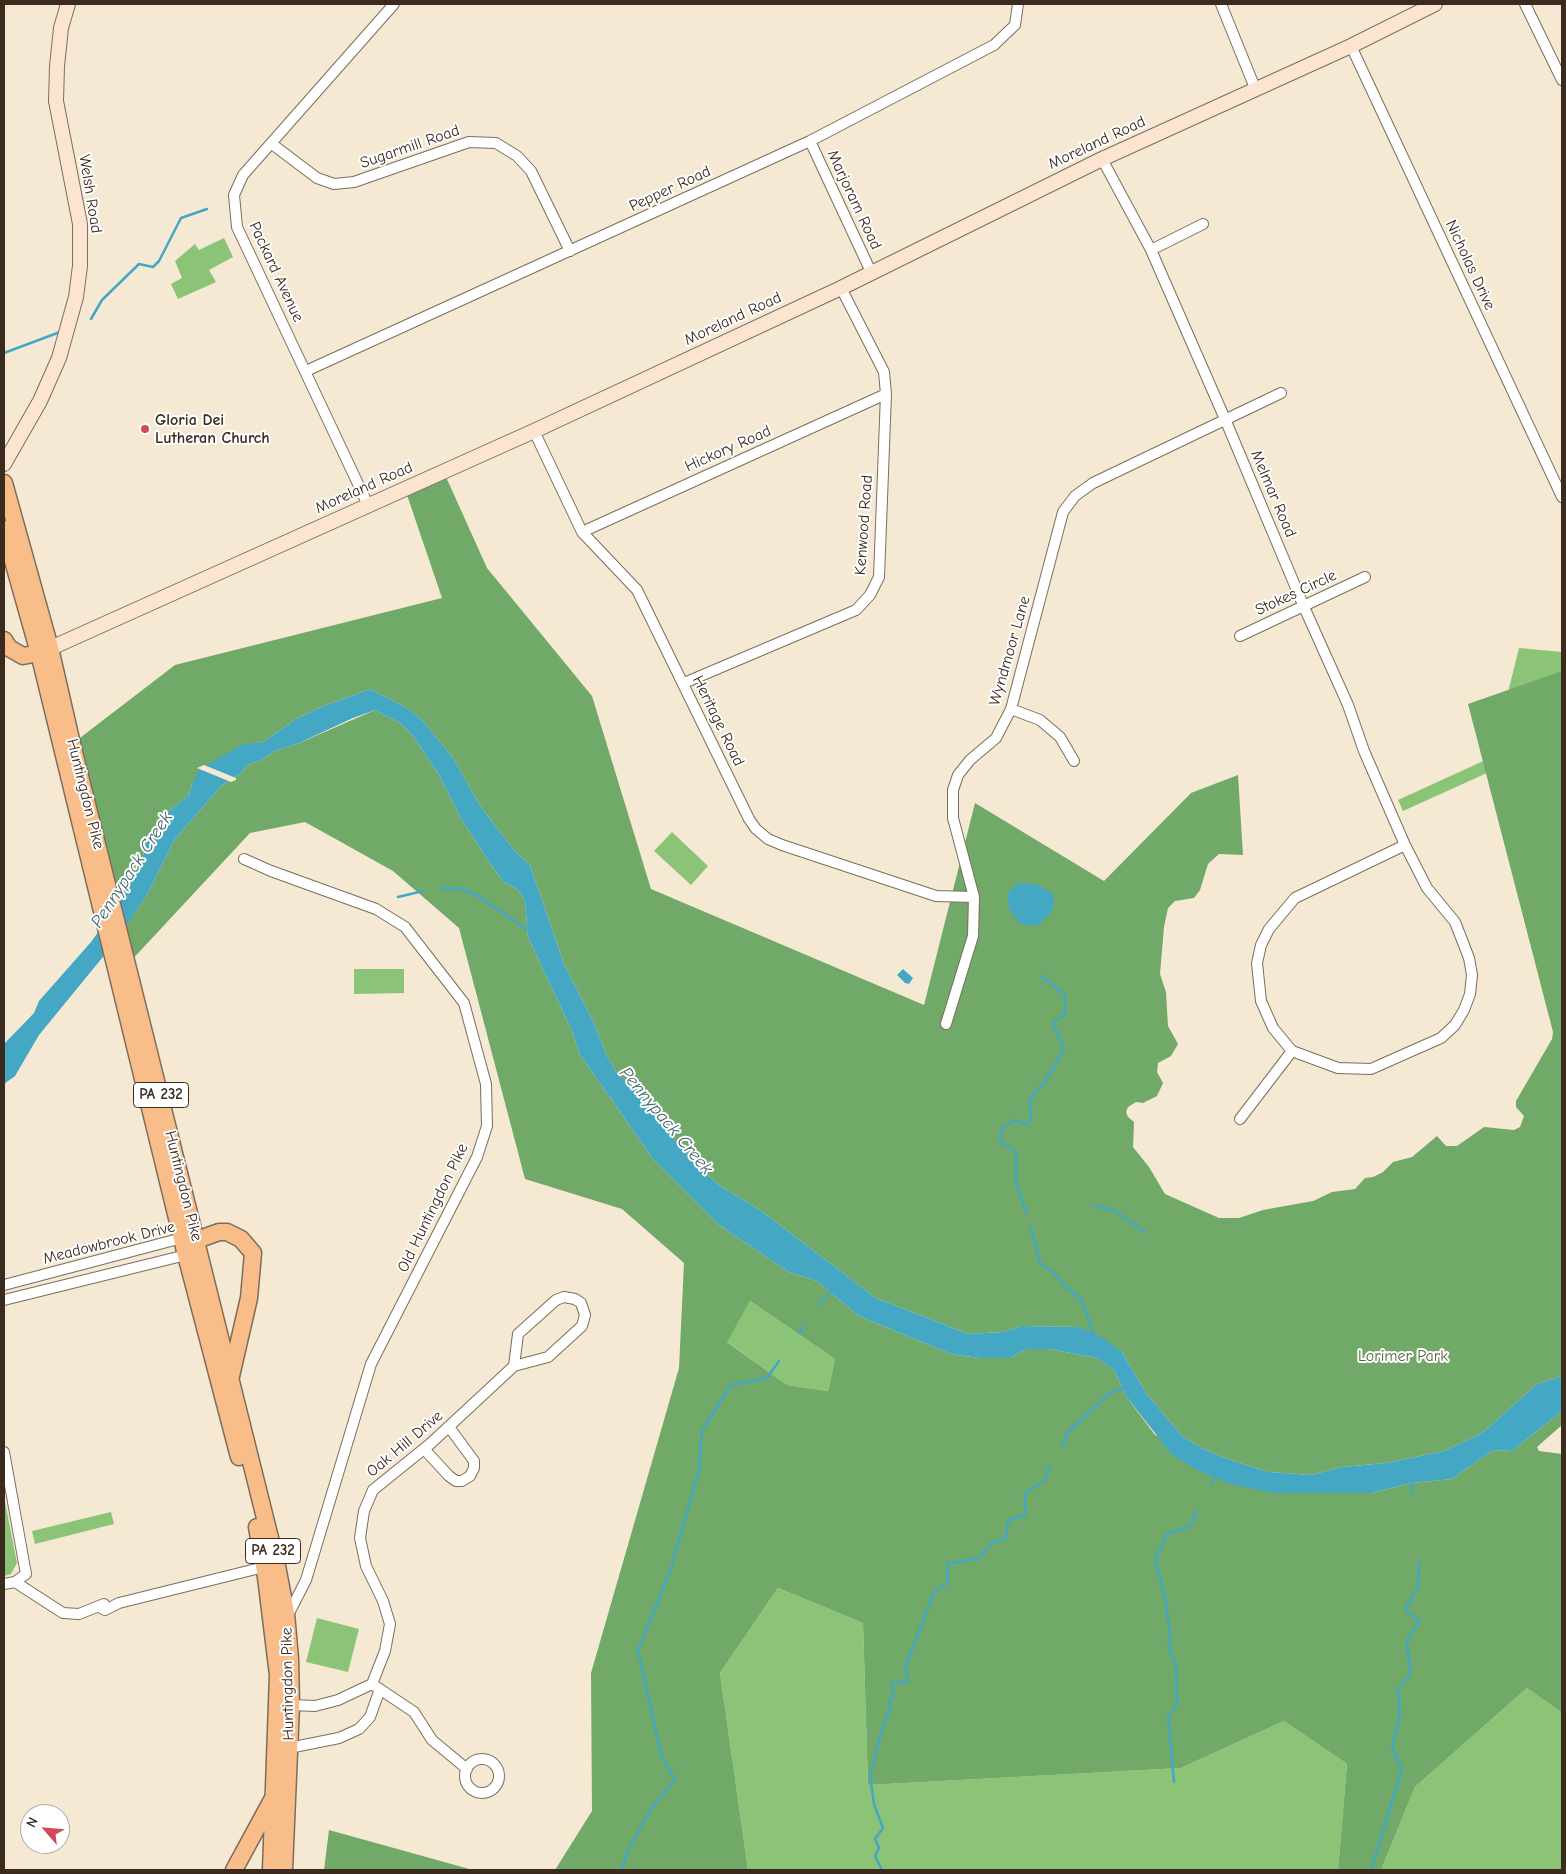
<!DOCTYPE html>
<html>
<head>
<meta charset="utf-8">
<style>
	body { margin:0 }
	#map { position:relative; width:1566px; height:1874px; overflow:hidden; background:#f5e9d3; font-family:"Comic Neue",sans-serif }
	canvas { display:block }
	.frame { position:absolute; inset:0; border:5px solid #3b2a1e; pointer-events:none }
	.north { position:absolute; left:20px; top:1804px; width:50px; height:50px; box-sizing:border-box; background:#fff; border:1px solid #b1aaa5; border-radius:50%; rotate:297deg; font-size:14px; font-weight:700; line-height:20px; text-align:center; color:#3b2a1e }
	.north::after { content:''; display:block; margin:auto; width:18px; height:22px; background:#d1495b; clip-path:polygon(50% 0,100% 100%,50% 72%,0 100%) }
</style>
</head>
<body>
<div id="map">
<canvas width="1566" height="1874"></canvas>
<div class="frame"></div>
<div class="north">N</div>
</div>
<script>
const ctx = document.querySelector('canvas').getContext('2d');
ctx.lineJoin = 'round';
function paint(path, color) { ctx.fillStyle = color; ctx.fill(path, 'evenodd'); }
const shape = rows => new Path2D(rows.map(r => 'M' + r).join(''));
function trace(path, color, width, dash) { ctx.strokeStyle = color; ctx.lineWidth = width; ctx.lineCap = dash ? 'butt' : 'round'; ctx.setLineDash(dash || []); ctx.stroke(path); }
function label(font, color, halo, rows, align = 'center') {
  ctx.font = font + ' "Comic Neue",sans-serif'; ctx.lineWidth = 4; ctx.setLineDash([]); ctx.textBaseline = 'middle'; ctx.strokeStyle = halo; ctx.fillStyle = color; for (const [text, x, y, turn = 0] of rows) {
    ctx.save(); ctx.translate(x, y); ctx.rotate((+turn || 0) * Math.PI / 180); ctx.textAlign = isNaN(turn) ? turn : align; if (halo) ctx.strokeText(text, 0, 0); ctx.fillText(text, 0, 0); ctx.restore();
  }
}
const green = shape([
	[224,238,233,257,209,270,216,282,178,299,171,284,182,278,175,261,195,244,199,250],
	[1519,648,1562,652,1562,1000,1498,768,1403,811,1398,800,1492,757],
	[672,832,708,866,691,885,654,851],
	[354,969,404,969,404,993,354,994],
	[750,1301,835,1359,828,1391,787,1385,726,1341],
	[4,1497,17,1563,11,1574,4,1576],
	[111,1512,114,1524,35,1544,32,1531],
	[778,1588,863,1623,868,1785,1181,1768,1284,1721,1347,1764,1338,1870,748,1870,720,1673],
	[317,1618,359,1629,348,1672,306,1662],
	[1527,1688,1562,1713,1562,1870,1381,1870,1415,1787]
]);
const forest = shape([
	[446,477,487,568,592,696,651,889,924,1005,975,803,1104,881,1191,793,1238,775,1243,855,1219,854,1208,864,1200,890,1194,898,1175,901,1168,908,1164,927,1160,974,1166,992,1168,1026,1178,1044,1171,1056,1158,1063,1157,1072,1163,1083,1157,1096,1143,1103,1136,1102,1128,1107,1126,1112,1128,1117,1134,1122,1133,1147,1149,1167,1165,1194,1219,1218,1239,1218,1263,1210,1313,1201,1332,1192,1355,1189,1365,1178,1373,1177,1383,1172,1393,1162,1412,1157,1437,1136,1446,1146,1457,1146,1484,1127,1514,1130,1520,1127,1524,1116,1516,1107,1516,1101,1552,1039,1553,1032,1468,704,1562,671,1562,1376,1537,1384,1482,1433,1444,1451,1386,1463,1342,1467,1311,1475,1269,1472,1233,1461,1203,1449,1182,1436,1146,1393,1122,1352,1079,1327,1021,1326,1002,1332,968,1334,876,1298,760,1210,720,1186,698,1166,659,1123,637,1089,618,1075,606,1054,594,1023,564,964,530,865,514,850,481,807,453,758,423,721,407,708,370,689,321,707,296,719,263,742,243,745,192,784,189,795,159,819,147,840,143,856,124,896,114,910,72,744,175,665,442,598,407,495],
	[375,710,400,723,413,736,439,775,459,815,493,868,504,882,517,889,525,901,528,937,573,1033,579,1053,653,1159,719,1225,789,1272,817,1281,859,1316,951,1354,979,1358,1010,1358,1026,1349,1049,1349,1097,1358,1114,1370,1126,1396,1155,1435,1306,1493,1371,1493,1412,1483,1452,1479,1493,1450,1512,1451,1562,1411,1562,1425,1537,1447,1539,1451,1562,1454,1562,1713,1527,1688,1415,1787,1381,1870,1338,1870,1347,1764,1284,1721,1181,1768,868,1785,863,1623,778,1588,720,1673,748,1870,555,1870,592,1811,591,1673,679,1368,684,1263,622,1209,525,1179,459,928,393,871,305,822,250,833,128,964,120,934,147,895,175,839,222,785,240,774,247,765,261,760,275,751,297,744],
	[750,1301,835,1359,828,1391,787,1385,727,1342],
	[329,1830,473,1870,324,1870]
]);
const water = shape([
	[370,689,407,708,423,721,453,758,481,807,514,850,530,865,564,964,594,1023,606,1054,618,1075,637,1089,659,1123,698,1166,720,1186,760,1210,876,1298,968,1334,1002,1332,1021,1326,1079,1327,1103,1338,1122,1352,1146,1393,1182,1436,1203,1449,1233,1461,1269,1472,1311,1475,1342,1467,1386,1463,1444,1451,1482,1433,1537,1384,1562,1376,1562,1411,1512,1451,1493,1450,1452,1479,1412,1483,1371,1493,1273,1493,1230,1484,1199,1471,1172,1455,1126,1396,1114,1370,1097,1358,1049,1349,1026,1349,1010,1358,979,1358,951,1354,859,1316,817,1281,789,1272,719,1225,653,1159,579,1053,573,1033,528,937,525,901,517,889,504,882,493,868,459,815,439,775,413,736,400,723,375,710,353,718,297,744,275,751,261,760,247,765,240,774,222,785,175,839,147,895,116,941,39,1035,15,1076,4,1084,4,1044,34,1013,39,1001,91,942,124,896,143,856,147,840,159,819,189,795,192,784,199,770,243,744,263,742,296,719,321,707],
	[1018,883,1036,884,1053,894,1054,904,1051,913,1038,925,1028,926,1019,923,1009,908,1007,894],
	[903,969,913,978,909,984,905,983,897,975]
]);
const pier = shape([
	[204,765,236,778,236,780,231,782,197,768]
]);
const stream = shape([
	[91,319,102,300,139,264,153,267,159,261,181,218,207,209],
	[4,353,60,332],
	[441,888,463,889,478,896,529,931],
	[398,897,423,891],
	[1095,1206,1115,1211,1145,1232],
	[1027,1213,1016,1183,1016,1151,1000,1142,1002,1128,1015,1120,1026,1125,1031,1120,1030,1103,1035,1091,1043,1085,1064,1050,1053,1022,1065,1015,1065,995,1041,976],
	[1030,1227,1041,1265,1051,1270,1065,1286,1082,1300,1095,1337],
	[818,1305,832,1290],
	[799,1333,803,1327],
	[1062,1447,1067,1433,1110,1393,1126,1387],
	[1412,1481,1412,1494],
	[1211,1484,1215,1477],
	[1174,1782,1168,1716,1177,1705,1176,1664,1168,1646,1171,1641,1165,1597,1155,1560,1167,1534,1190,1526,1197,1511],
	[622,1870,627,1852,651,1809,675,1780,661,1755,638,1650,670,1572,699,1470,702,1431,731,1385,767,1378,779,1361],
	[882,1870,875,1856,879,1848,875,1839,883,1828,874,1804,870,1776,882,1729,891,1708,889,1701,894,1696,892,1684,908,1681,905,1668,934,1592,947,1583,948,1564,980,1558,992,1542,1006,1539,1008,1521,1025,1515,1025,1493,1045,1480,1050,1466],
	[1371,1870,1402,1769,1392,1748,1400,1715,1398,1689,1410,1675,1407,1640,1420,1621,1405,1610,1418,1587,1419,1563]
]);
const street = shape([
	[1221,4,1255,88],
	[1525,4,1562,80],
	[1351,46,1562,497],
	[810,141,871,272],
	[272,144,317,178,334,184,354,182,469,142,496,143,517,156,531,171,570,251],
	[1102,159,1151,250,1225,419,1304,607,1348,705,1364,751,1405,845,1427,888,1455,922,1469,958,1472,975,1470,994,1464,1010,1455,1025,1441,1038,1371,1069,1338,1068,1292,1051,1273,1028,1261,1001,1257,963,1261,945,1269,929,1295,898,1405,845],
	[1151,250,1203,224],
	[306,371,810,141,994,45,1015,25,1018,4],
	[534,431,582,532,637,590,749,819,756,829,768,839,782,845,936,896,974,897],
	[368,505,237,227,234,195,243,175,394,4],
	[582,532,886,394],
	[1240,636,1365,577],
	[684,683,856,610,870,595,879,577,886,394,884,372,841,288],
	[1011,709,1040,720,1060,737,1074,761],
	[244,859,271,871,376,909,405,927,464,1003,486,1084,487,1126,477,1157,371,1364,306,1580,287,1617],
	[946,1024,973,936,974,897,953,818,953,790,958,775,970,760,996,738,1011,709,1063,512,1075,496,1093,483,1281,393],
	[1240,1119,1292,1051],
	[4,1285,182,1238,187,1239],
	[564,1297,575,1299,581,1303,585,1315,582,1326,548,1357,514,1366,518,1334,556,1300,564,1297],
	[4,1300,186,1255,188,1252],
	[424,1449,449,1476,456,1481,462,1481,470,1476,474,1468,474,1461,449,1427],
	[4,1452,26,1574,15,1582],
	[4,1584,15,1582,63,1613,79,1614,104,1604],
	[99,1607,105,1610,119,1603,264,1567],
	[372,1684,414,1712,432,1740,467,1769],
	[291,1705,315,1706,338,1700,372,1684,385,1651,390,1624,383,1601,366,1566,360,1538,364,1511,373,1490,430,1444,514,1366],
	[289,1748,339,1738,359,1729,370,1717,380,1689],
	'465 1776a17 17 0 1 1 34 0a17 17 0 1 1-34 0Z'
]);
const secondary = shape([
	[4,464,40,401,59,358,76,297,80,266,80,224,56,101,57,66,61,28,68,4],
	[42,652,534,431,841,288,1102,159,1351,46,1435,4]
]);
const primary = shape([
	[4,483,50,648,72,744,277,1566,286,1613,290,1659,291,1705,284,1870],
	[4,529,39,653,186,1255,239,1457],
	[4,640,9,648,23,656,39,653],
	[197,1240,219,1232,227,1232,241,1239,253,1253,249,1298,231,1376],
	[257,1527,266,1577,278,1675,271,1870],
	[234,1870,272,1800]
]);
const markers = [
	[145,429,5,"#d1495b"]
];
const shields = [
	[161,1095,55],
	[273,1551,55]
];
const shieldNames = [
	["PA 232",161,1095],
	["PA 232",273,1551]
];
const streetNames = [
	["Moreland Road",1097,143,-25],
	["Sugarmill Road",410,147,-19],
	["Pepper Road",670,189,-25],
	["Welsh Road",90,194,81],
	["Marjoram Road",854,200,65],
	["Nicholas Drive",1470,265,65],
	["Packard Avenue",276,272,65],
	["Moreland Road",733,319,-25],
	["Hickory Road",728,449,-24],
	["Moreland Road",364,488,-24],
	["Melmar Road",1273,494,67],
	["Kenwood Road",864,525,-86],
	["Stokes Circle",1296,593,-25],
	["Wyndmoor Lane",1010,651,-74],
	["Heritage Road",718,721,64],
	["Huntingdon Pike",85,794,76],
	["Huntingdon Pike",183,1186,76],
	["Old Huntingdon Pike",433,1208,-64],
	["Meadowbrook Drive",109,1243,-14],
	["Oak Hill Drive",405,1444,-40],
	["Huntingdon Pike",288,1684,-91]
];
const poiNames = [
	["Gloria Dei",155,420],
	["Lutheran Church",155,438]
];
const parkNames = [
	["Lorimer Park",1403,1356]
];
const waterNames = [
	["Pennypack Creek",132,870,-57],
	["Pennypack Creek",666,1121,50]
];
paint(green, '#8cc477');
paint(forest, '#71aa68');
paint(water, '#44a7c4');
paint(pier, '#f5e9d3');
trace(stream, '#44a7c4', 2.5);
trace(street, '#7c6d5d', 12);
trace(secondary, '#7c6d5d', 16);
trace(primary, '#7c6d5d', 19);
trace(street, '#fff', 10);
trace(secondary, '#fce5d0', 14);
trace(primary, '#f8bd89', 16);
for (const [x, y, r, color] of markers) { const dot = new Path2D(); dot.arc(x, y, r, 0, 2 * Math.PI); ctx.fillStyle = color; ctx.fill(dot); trace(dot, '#fff', 2); }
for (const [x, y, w] of shields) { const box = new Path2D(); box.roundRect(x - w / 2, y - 12.5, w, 25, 4); ctx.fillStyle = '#fff'; ctx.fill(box); trace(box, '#3b2a1e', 1); }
label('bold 15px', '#3b2a1e', null, shieldNames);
label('16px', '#3b2a1e', '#fff', streetNames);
label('bold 16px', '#3b2a1e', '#fff', poiNames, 'left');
label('16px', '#57603d', '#fff', parkNames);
label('italic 18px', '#3f6269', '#fff', waterNames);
</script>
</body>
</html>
